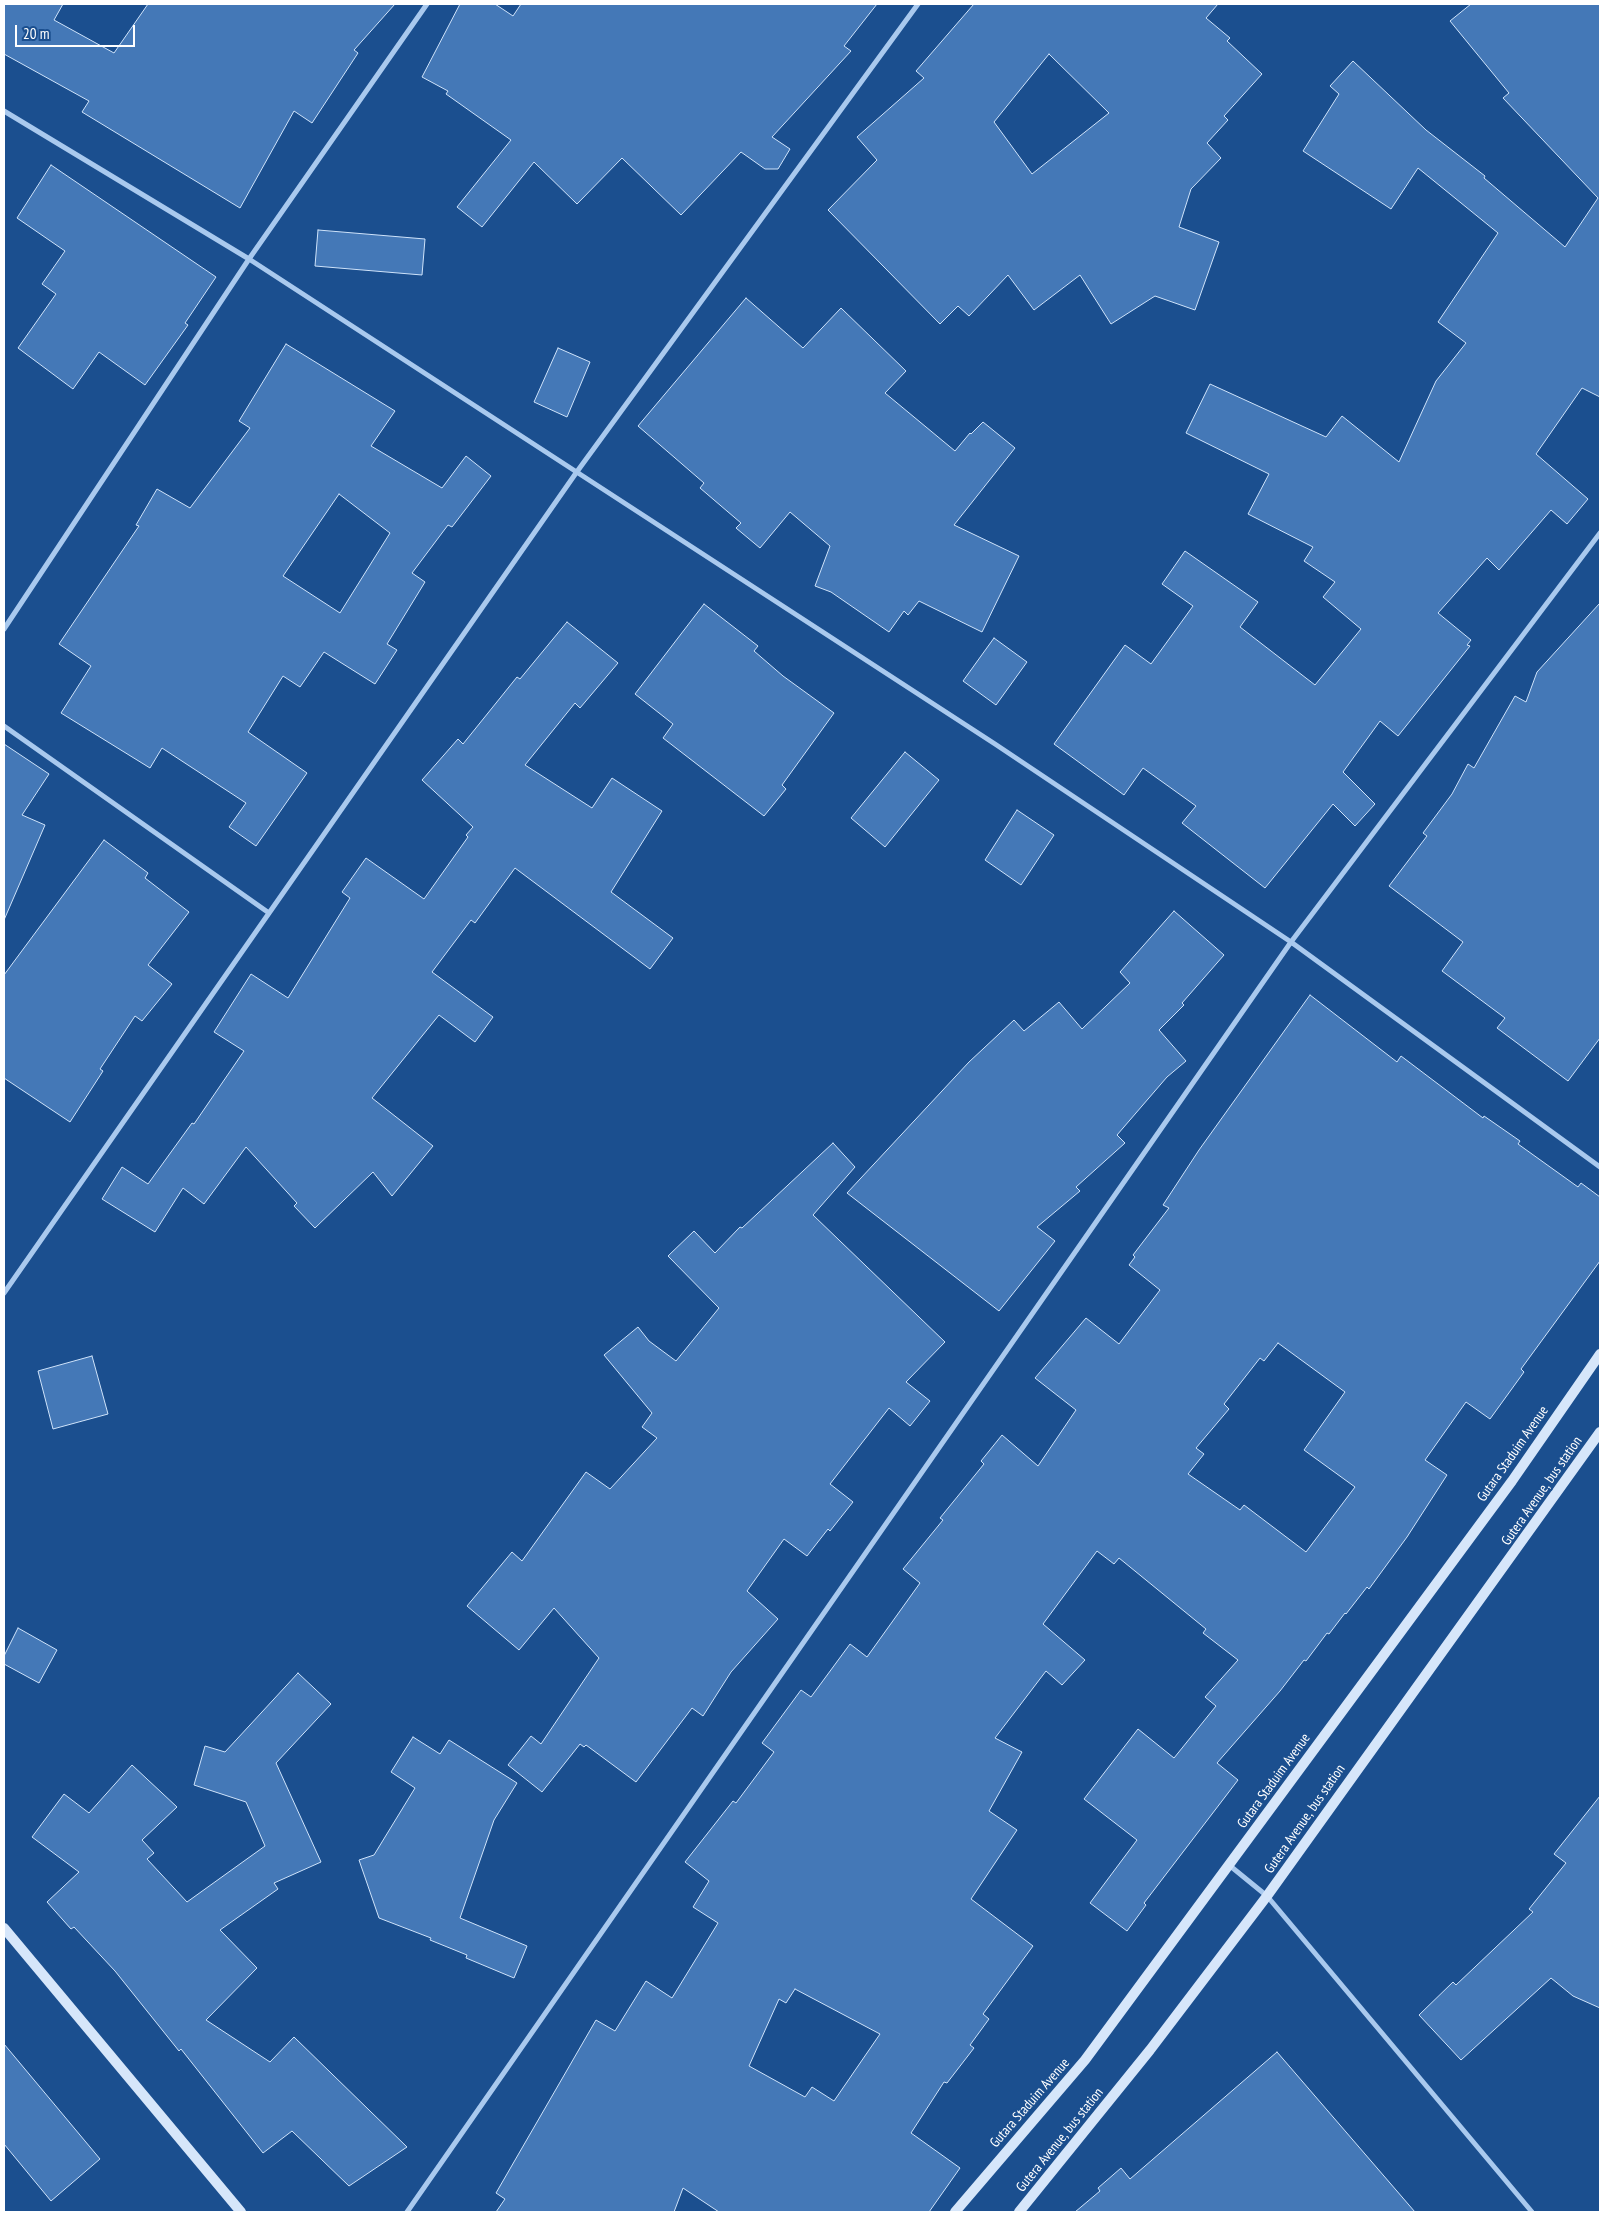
<!DOCTYPE html>
<html>
<head>
<meta charset="utf-8">
<style>
	body { margin:0 }
	#map { position:relative; width:1604px; height:2216px; overflow:hidden; background:#1b4f8f; font-family:"PT Sans Narrow",sans-serif }
	canvas { display:block }
	.frame { position:absolute; inset:0; border:5px solid #fff; pointer-events:none }
	.scale { position:absolute; left:15px; top:25px; width:120px; height:22px; box-sizing:border-box; border:2px solid #fff; border-top:0; padding-left:6px; font-size:15px; line-height:18px; white-space:nowrap; color:#fff; -webkit-text-stroke:4px #1b4f8f; paint-order:stroke }
</style>
</head>
<body>
<div id="map">
<canvas width="1604" height="2216"></canvas>
<div class="frame"></div>
<div class="scale">20 m</div>
</div>
<script>
const ctx = document.querySelector('canvas').getContext('2d');
ctx.lineJoin = 'round';
function paint(path, color) { ctx.fillStyle = color; ctx.fill(path, 'evenodd'); }
const shape = rows => new Path2D(rows.map(r => 'M' + r).join(''));
function trace(path, color, width, dash) { ctx.strokeStyle = color; ctx.lineWidth = width; ctx.lineCap = dash ? 'butt' : 'round'; ctx.setLineDash(dash || []); ctx.stroke(path); }
function label(font, color, halo, rows, align = 'center') {
  ctx.font = font + ' "PT Sans Narrow",sans-serif'; ctx.lineWidth = 4; ctx.setLineDash([]); ctx.textBaseline = 'middle'; ctx.strokeStyle = halo; ctx.fillStyle = color; for (const [text, x, y, turn = 0] of rows) {
    ctx.save(); ctx.translate(x, y); ctx.rotate((+turn || 0) * Math.PI / 180); ctx.textAlign = isNaN(turn) ? turn : align; if (halo) ctx.strokeText(text, 0, 0); ctx.fillText(text, 0, 0); ctx.restore();
  }
}
const building = shape([
	[4,4,63,4,54,20,114,53,148,4,395,4,354,50,358,53,312,123,294,111,240,208,82,112,89,101,4,54,4,4],
	[460,4,495,4,513,16,521,4,877,4,844,46,851,51,772,137,790,149,778,169,765,169,741,152,681,215,622,158,577,204,534,162,482,227,457,207,511,140,446,94,448,91,422,77,460,4],
	[974,4,1218,4,1206,18,1230,38,1227,41,1262,74,1224,116,1228,120,1207,143,1221,158,1191,189,1179,227,1219,242,1195,310,1155,296,1111,324,1080,275,1034,310,1008,275,969,316,958,306,940,324,828,210,877,160,857,137,924,78,916,71,974,4],
	[1049,54,1109,113,1032,174,994,122,1049,54],
	[1471,4,1600,4,1600,397,1582,388,1536,454,1588,499,1567,524,1551,510,1499,570,1487,558,1438,613,1471,640,1467,645,1470,646,1398,736,1380,721,1343,772,1375,804,1355,826,1333,804,1265,888,1182,823,1196,806,1143,768,1124,795,1054,744,1125,645,1151,664,1193,606,1162,584,1185,551,1258,602,1240,627,1315,685,1361,629,1323,597,1335,582,1304,561,1313,547,1248,514,1269,474,1186,433,1210,384,1326,437,1342,416,1399,462,1436,381,1466,343,1438,322,1498,233,1418,168,1391,209,1303,151,1339,94,1330,86,1353,61,1426,130,1485,176,1484,178,1565,247,1598,198,1503,98,1509,93,1450,21,1471,4],
	[51,165,216,277,185,323,188,325,145,385,99,352,73,389,18,348,56,294,42,284,65,251,17,218,51,165],
	[318,230,425,239,422,275,315,266,318,230],
	[746,298,803,348,841,308,906,371,885,393,955,451,970,433,971,434,983,422,1015,448,954,525,1019,556,982,632,919,601,908,615,904,611,889,632,831,592,815,586,830,546,790,512,760,548,736,528,741,523,700,488,704,483,638,426,746,298],
	[286,344,395,411,371,446,442,488,466,456,491,476,452,527,448,525,412,573,425,582,387,644,397,650,375,684,324,652,300,687,283,676,248,732,307,773,256,846,229,827,246,803,162,748,150,768,61,713,91,666,59,644,139,526,136,525,157,489,190,508,250,428,239,421,286,344],
	[339,494,390,533,340,613,283,576,339,494],
	[558,348,590,362,567,417,534,402,558,348],
	[1600,603,1600,1038,1568,1081,1497,1028,1505,1018,1442,971,1463,942,1389,886,1427,836,1423,833,1452,794,1468,764,1474,768,1515,696,1526,702,1537,672,1600,603],
	[704,604,758,646,754,651,783,676,834,713,782,785,786,789,764,816,663,738,673,724,635,694,704,604],
	[567,622,618,663,580,708,575,703,525,765,592,808,612,778,662,811,611,892,673,938,650,969,515,868,475,923,471,920,432,972,493,1017,475,1042,439,1015,372,1098,433,1146,392,1196,373,1172,315,1228,294,1206,297,1203,246,1147,204,1204,183,1188,155,1232,102,1199,122,1167,148,1184,192,1123,194,1124,244,1051,214,1032,251,974,288,998,350,898,342,892,366,858,424,899,468,837,466,835,473,827,422,780,458,739,463,744,517,677,520,679,567,622],
	[994,638,1027,662,996,705,963,681,994,638],
	[4,744,49,774,22,815,45,825,4,920,4,744],
	[905,752,939,780,885,847,851,818,905,752],
	[1017,810,1054,835,1021,885,985,860,1017,810],
	[104,840,148,873,145,878,189,912,148,965,172,984,142,1021,135,1016,100,1069,103,1071,70,1122,4,1078,4,975,104,840],
	[1174,911,1224,955,1182,1003,1184,1005,1159,1030,1186,1061,1167,1077,1117,1135,1125,1143,1076,1187,1080,1191,1037,1227,1055,1241,999,1311,847,1193,969,1062,1014,1020,1024,1031,1059,1002,1082,1029,1130,983,1120,972,1174,911],
	[1310,995,1397,1062,1401,1056,1483,1118,1484,1116,1520,1141,1518,1144,1578,1187,1581,1183,1600,1197,1600,1261,1521,1369,1524,1372,1490,1419,1466,1402,1425,1460,1447,1475,1407,1537,1369,1589,1367,1587,1346,1614,1345,1613,1329,1634,1327,1633,1306,1661,1304,1660,1280,1691,1217,1763,1238,1780,1144,1903,1146,1905,1127,1931,1090,1903,1137,1840,1084,1799,1138,1729,1174,1758,1216,1706,1205,1697,1238,1660,1203,1633,1206,1629,1119,1558,1114,1564,1097,1551,1043,1624,1085,1660,1062,1685,1046,1671,995,1738,1022,1752,989,1811,1017,1830,971,1899,1033,1946,983,2014,989,2019,970,2045,974,2048,947,2083,944,2082,911,2133,960,2168,929,2212,719,2212,683,2188,674,2212,496,2212,505,2199,496,2193,596,2020,615,2031,646,1981,672,1998,718,1923,693,1907,709,1881,685,1862,733,1801,736,1803,774,1752,762,1743,801,1690,811,1697,850,1644,867,1657,920,1583,903,1569,943,1520,940,1518,984,1464,981,1461,1002,1435,1038,1466,1076,1410,1035,1378,1086,1318,1119,1344,1160,1290,1129,1265,1135,1257,1133,1255,1169,1208,1163,1205,1199,1150,1310,995],
	[1278,1343,1345,1392,1304,1450,1355,1487,1306,1552,1244,1505,1240,1510,1188,1474,1204,1454,1196,1448,1229,1409,1224,1404,1260,1358,1264,1361,1278,1343],
	[795,1989,880,2034,834,2101,812,2087,805,2097,749,2066,779,1999,786,2003,795,1989],
	[833,1143,855,1167,813,1215,945,1342,906,1382,930,1401,910,1426,889,1408,830,1484,853,1502,830,1531,828,1529,807,1556,784,1539,747,1591,778,1619,731,1672,703,1716,692,1708,636,1782,586,1745,584,1747,580,1744,542,1792,508,1765,531,1736,541,1744,599,1658,554,1608,519,1650,467,1606,512,1552,522,1561,586,1472,610,1489,657,1438,642,1427,652,1413,604,1355,638,1327,649,1341,676,1361,719,1308,668,1256,694,1231,715,1253,740,1227,742,1228,833,1143],
	[92,1356,108,1414,53,1429,38,1371,92,1356],
	[18,1628,57,1650,39,1683,4,1664,4,1656,18,1628],
	[298,1673,331,1704,276,1763,321,1862,274,1883,278,1889,220,1930,257,1968,206,2020,270,2062,294,2037,407,2147,349,2186,292,2131,263,2153,181,2049,179,2051,115,1971,74,1927,71,1929,47,1902,79,1872,32,1837,64,1794,89,1813,132,1765,177,1807,142,1840,154,1853,147,1859,187,1902,265,1846,246,1802,194,1785,205,1746,225,1752,298,1673],
	[413,1737,440,1754,449,1740,517,1783,494,1820,460,1918,527,1946,514,1978,466,1958,467,1955,430,1940,431,1938,379,1918,359,1860,374,1855,415,1788,391,1772,413,1737],
	[1600,1796,1600,2008,1573,1996,1551,1978,1461,2060,1419,2015,1453,1982,1456,1985,1533,1912,1529,1909,1566,1863,1554,1854,1600,1796],
	[4,2044,100,2159,51,2201,4,2144,4,2044],
	[1277,2052,1415,2212,1075,2212,1100,2191,1098,2188,1121,2168,1130,2179,1277,2052]
]);
const minor = shape([
	[4,111,249,259,995,744,1291,942,1600,1167],
	[4,629,249,259,427,4],
	[4,726,269,913],
	[4,1293,576,473,918,4],
	[1229,1865,1267,1896,1532,2212],
	[407,2212,1291,942,1600,533]
]);
const secondary = shape([
	[4,1928,241,2212],
	[955,2212,1085,2060,1512,1481,1600,1354],
	[1019,2212,1150,2050,1267,1896,1600,1432]
]);
const streetNames = [
	["Gutara Staduim Avenue",1513,1454,-55],
	["Gutera Avenue, bus station",1542,1491,-55],
	["Gutara Staduim Avenue",1274,1781,-54],
	["Gutera Avenue, bus station",1305,1819,-55],
	["Gutara Staduim Avenue",1030,2103,-49],
	["Gutera Avenue, bus station",1060,2140,-51]
];
paint(building, '#4478b7');
trace(building, '#cfe3fa', 1);
trace(minor, '#a9c9ee', 5);
trace(secondary, '#d6e6fa', 10);
label('14px', '#fff', '#1b4f8f', streetNames);
</script>
</body>
</html>
